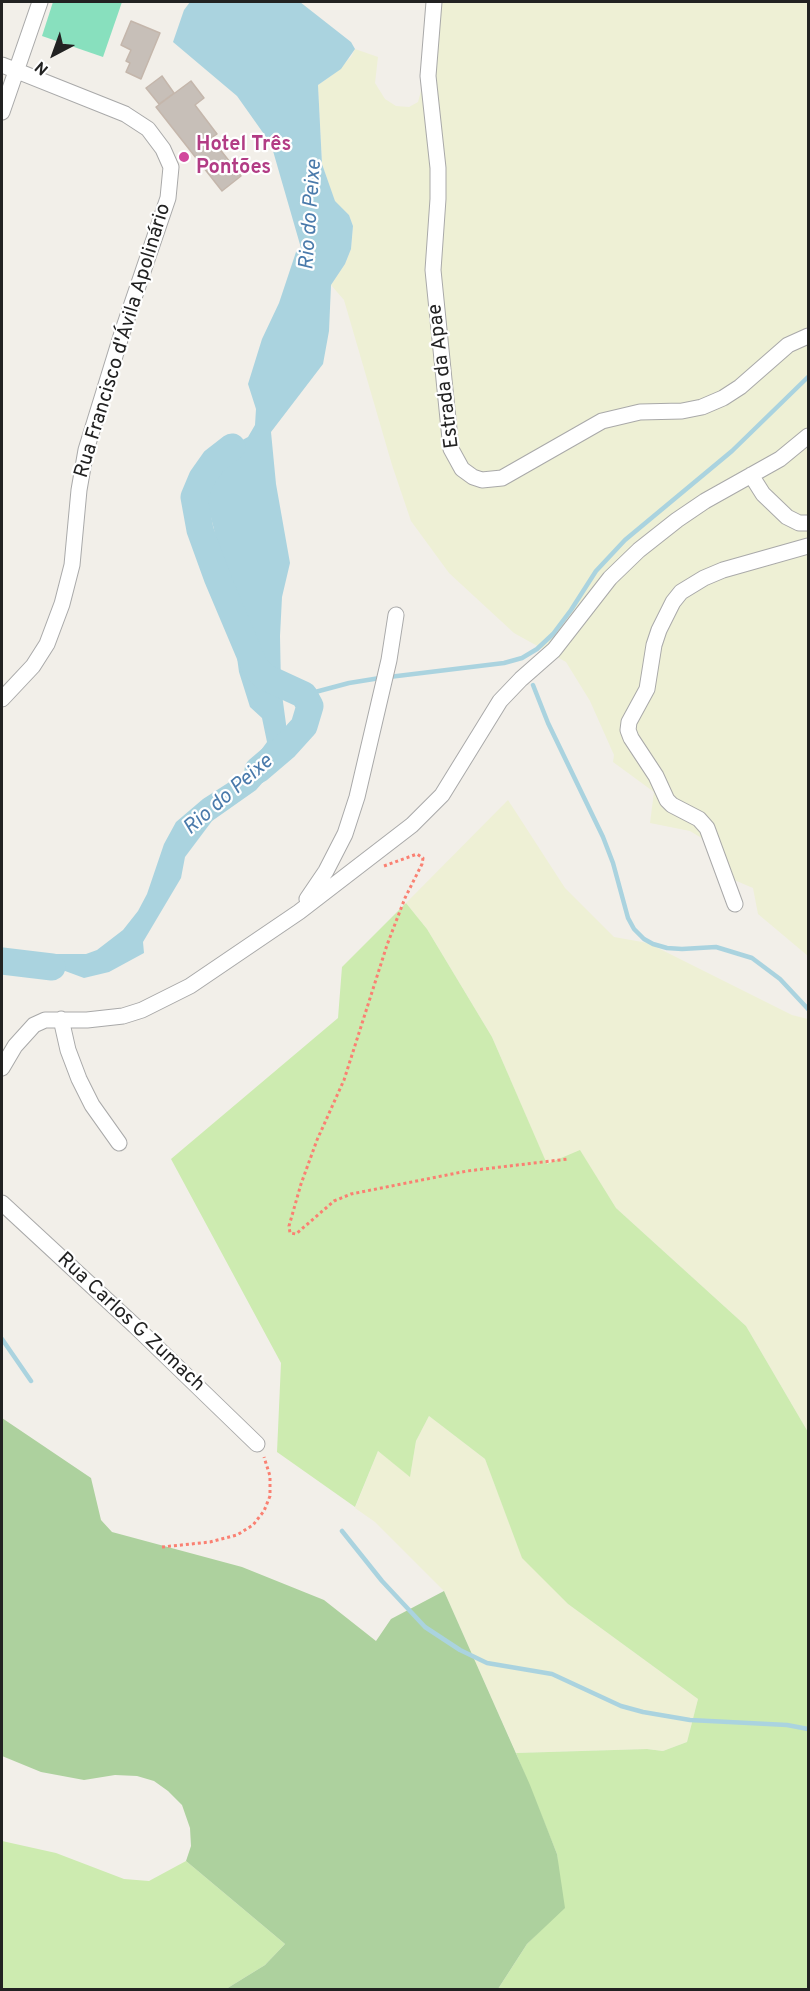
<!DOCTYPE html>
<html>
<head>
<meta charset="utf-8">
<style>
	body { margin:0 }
	#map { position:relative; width:810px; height:1991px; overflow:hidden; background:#f2efe9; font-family:Overpass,sans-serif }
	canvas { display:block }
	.frame { position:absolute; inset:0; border:3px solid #222; pointer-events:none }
	.north { position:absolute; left:24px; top:24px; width:60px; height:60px; -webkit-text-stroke:4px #fff; paint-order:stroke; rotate:221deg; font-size:16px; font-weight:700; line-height:24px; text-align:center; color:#222 }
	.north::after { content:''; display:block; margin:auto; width:21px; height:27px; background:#222; clip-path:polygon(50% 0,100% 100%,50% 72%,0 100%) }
</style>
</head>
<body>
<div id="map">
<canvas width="810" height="1991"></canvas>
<div class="frame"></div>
<div class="north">N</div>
</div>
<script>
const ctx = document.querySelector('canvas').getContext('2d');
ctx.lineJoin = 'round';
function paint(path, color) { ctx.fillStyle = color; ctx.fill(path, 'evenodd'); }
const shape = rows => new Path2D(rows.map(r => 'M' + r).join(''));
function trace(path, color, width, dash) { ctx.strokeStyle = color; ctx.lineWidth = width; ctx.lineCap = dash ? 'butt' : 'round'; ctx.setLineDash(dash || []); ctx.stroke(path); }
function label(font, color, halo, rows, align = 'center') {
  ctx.font = font + ' Overpass,sans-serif'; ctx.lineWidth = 4.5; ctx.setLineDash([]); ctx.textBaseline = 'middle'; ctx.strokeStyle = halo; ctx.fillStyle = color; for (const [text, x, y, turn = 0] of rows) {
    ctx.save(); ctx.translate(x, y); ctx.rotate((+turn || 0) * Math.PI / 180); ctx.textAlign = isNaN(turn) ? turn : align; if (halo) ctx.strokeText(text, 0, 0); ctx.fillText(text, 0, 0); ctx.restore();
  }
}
const farmland = shape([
	[437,2,808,2,808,956,758,914,753,888,727,877,708,842,690,831,650,823,654,792,613,762,614,755,590,701,566,662,514,633,449,573,411,521,392,465,344,300,331,285,345,264,351,249,353,226,349,215,335,202,322,164,318,85,331,76,351,57,355,49,378,57,375,83,385,99,396,106,409,107,418,102,441,18],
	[508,800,565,888,614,937,648,943,792,1015,808,1019,808,1432,746,1326,616,1208,580,1151,547,1165,492,1037,427,929,406,903],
	[429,1416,485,1459,523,1558,568,1604,698,1699,687,1742,663,1751,647,1749,516,1753,444,1591,375,1522,355,1508,378,1451,410,1476,416,1441]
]);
const grass = shape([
	[406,903,427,929,492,1037,547,1164,580,1150,616,1208,746,1326,808,1432,808,1989,498,1989,527,1944,561,1910,557,1854,516,1753,647,1749,663,1751,687,1742,698,1699,568,1604,522,1558,485,1459,429,1416,416,1441,410,1477,378,1451,355,1507,277,1452,281,1363,171,1159,338,1018,342,967],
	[2,1841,56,1853,124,1879,149,1881,186,1861,285,1944,265,1965,226,1989,2,1990]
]);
const forest = shape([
	[2,1418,91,1478,101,1520,112,1532,242,1567,324,1600,376,1641,391,1619,444,1591,530,1785,557,1854,565,1908,527,1944,498,1989,226,1989,265,1965,285,1944,186,1861,191,1846,190,1828,182,1805,168,1791,154,1781,137,1776,115,1775,84,1780,41,1772,2,1756]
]);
const pitch = shape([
	[53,2,122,2,103,57,42,36]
]);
const water = shape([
	[190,2,300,2,351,42,355,49,341,69,318,85,322,164,335,201,349,215,353,226,351,249,345,264,331,285,329,331,323,364,271,432,276,484,290,563,282,597,280,636,281,687,286,724,287,755,256,790,212,821,185,857,181,878,143,942,144,953,109,972,84,978,57,968,33,972,12,961,2,960,2,951,44,954,86,954,97,950,123,930,138,911,147,894,164,844,176,822,203,799,245,772,267,742,262,718,250,707,239,672,226,577,205,494,207,466,216,454,248,437,255,425,256,409,248,384,262,339,279,303,296,252,301,248,271,144,237,96,173,42,184,10]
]);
const stream = shape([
	[389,677,504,663,522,658,537,649,553,634,571,610,596,571,625,540,732,451,808,377],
	[533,685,548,723,603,837,613,863,628,918,634,929,644,939,653,944,667,948,682,949,716,947,752,958,780,979,808,1009],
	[304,695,349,683,380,678],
	[2,1339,31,1381],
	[342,1531,382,1581,425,1627,460,1650,487,1663,552,1674,621,1706,643,1712,690,1720,787,1725,808,1729]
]);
const river = shape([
	[232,447,214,461,202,478,194,497,200,530,217,577,255,667,265,677,304,695,310,706,304,726,285,747,258,770],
	[2,961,52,967]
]);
const building = shape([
	[131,21,160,33,141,79,126,72,130,63,126,61,131,50,121,45,131,21],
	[162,76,174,93,159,104,146,88,162,76],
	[191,81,204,98,195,105,217,134,211,138,241,176,222,191,156,107,191,81]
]);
const path = shape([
	[384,866,417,854,423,858,422,864,405,898,387,945,344,1080,317,1140,301,1184,289,1226,290,1233,296,1234,334,1201,351,1194,467,1171,568,1159],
	[162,1547,210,1542,237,1535,253,1525,264,1511,270,1496,270,1476,264,1457]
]);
const street = shape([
	[434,2,428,76,438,168,438,199,433,270,451,449,462,469,473,477,482,480,502,478,602,421,640,412,682,411,702,407,723,398,740,387,788,345,808,336],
	[2,65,125,114,148,129,163,149,171,167,168,198,122,333,86,450,79,490,72,565,62,604,47,644,33,666,2,699],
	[2,112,40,2],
	[751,475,763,494,787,517,799,523,808,523],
	[307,899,326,871,345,834,357,797,389,660,396,615],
	[735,904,707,828,699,819,672,805,667,800,656,776,631,738,628,730,629,722,647,689,654,645,659,630,673,602,681,592,704,578,723,570,808,546],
	[61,1019,68,1050,79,1079,92,1105,119,1143],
	[2,1068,15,1046,34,1025,45,1020,87,1020,123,1016,142,1010,190,986,299,912,412,825,442,795,500,701,521,679,554,650,610,578,639,550,677,520,705,501,780,459,808,436],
	[2,1203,135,1326,257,1444]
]);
const markers = [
	[184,157,6,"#d1479c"]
];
const hotelNames = [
	["Hotel Três",196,146],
	["Pontões",196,169]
];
const streetNames = [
	["Rua Francisco d'Ávila Apolinário",124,341,-73],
	["Estrada da Apae",445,376,-97],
	["Rua Carlos G Zumach",130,1323,43]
];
const waterNames = [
	["Rio do Peixe",312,215,-86],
	["Rio do Peixe",229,796,-41]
];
paint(farmland, '#eef0d5');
paint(grass, '#cdebb0');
paint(forest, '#add19e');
paint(pitch, '#88e0be');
paint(water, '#aad3df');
trace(stream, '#aad3df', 4.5);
trace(river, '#aad3df', 27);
paint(building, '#c7bfb8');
trace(building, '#c4b6ab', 1.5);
trace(street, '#a9a9a9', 17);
trace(path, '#fa8072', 3, [3, 3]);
trace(street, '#fff', 15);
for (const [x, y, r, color] of markers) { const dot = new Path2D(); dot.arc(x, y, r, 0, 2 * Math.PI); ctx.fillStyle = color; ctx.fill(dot); trace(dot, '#fff', 2); }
label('bold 20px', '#b23c85', '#fff', hotelNames, 'left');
label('20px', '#222', '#fff', streetNames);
label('italic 21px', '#4a7aab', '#fff', waterNames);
</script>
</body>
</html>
